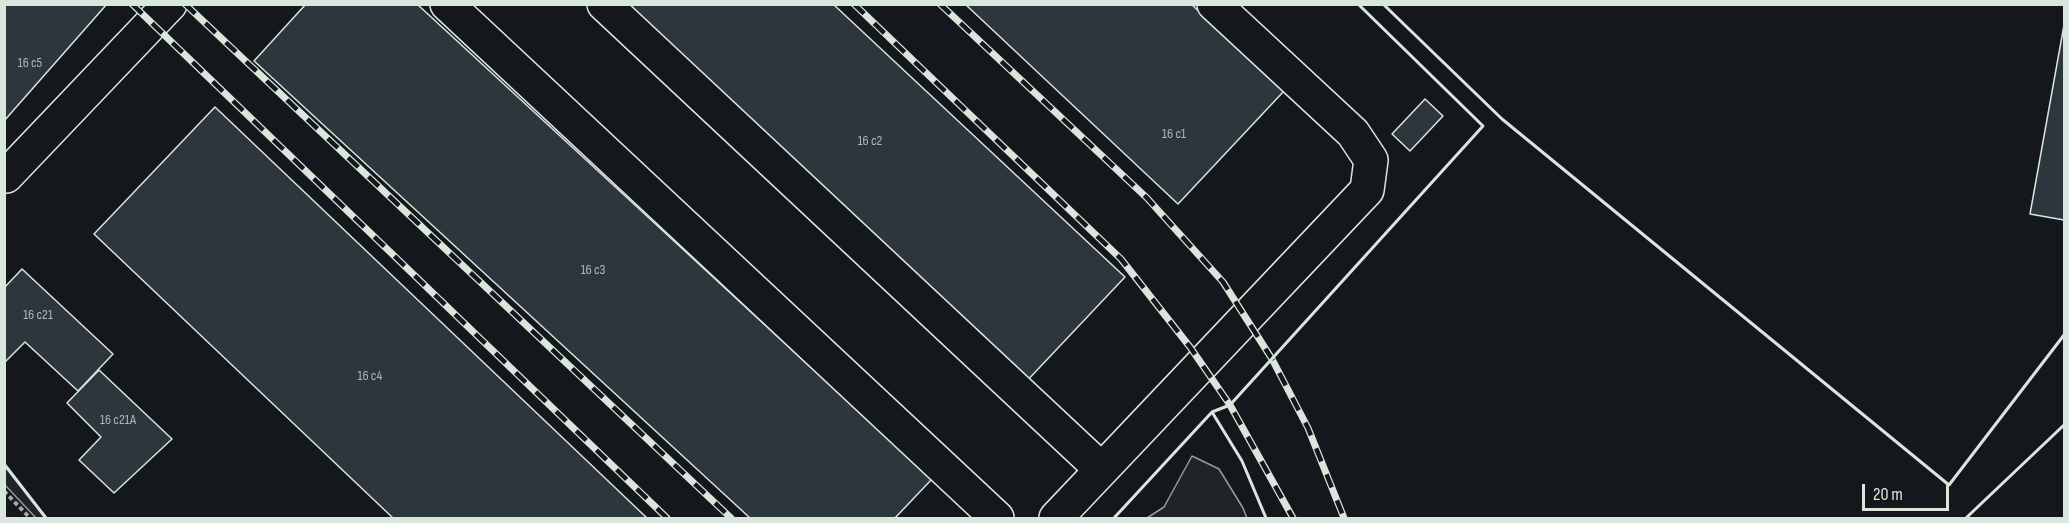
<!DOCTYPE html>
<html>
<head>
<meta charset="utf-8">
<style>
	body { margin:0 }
	#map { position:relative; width:2069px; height:523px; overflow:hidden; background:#14181c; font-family:"Sofia Sans Condensed",sans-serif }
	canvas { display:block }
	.frame { position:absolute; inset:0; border:6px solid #d8e6dc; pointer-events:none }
	.scale { position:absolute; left:1862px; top:484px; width:87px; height:27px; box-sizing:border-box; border:3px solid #d8e6dc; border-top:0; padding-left:8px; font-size:18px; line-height:21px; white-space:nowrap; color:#d8e6dc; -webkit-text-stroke:4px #14181c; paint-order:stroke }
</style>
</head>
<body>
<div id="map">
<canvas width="2069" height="523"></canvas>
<div class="frame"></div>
<div class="scale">20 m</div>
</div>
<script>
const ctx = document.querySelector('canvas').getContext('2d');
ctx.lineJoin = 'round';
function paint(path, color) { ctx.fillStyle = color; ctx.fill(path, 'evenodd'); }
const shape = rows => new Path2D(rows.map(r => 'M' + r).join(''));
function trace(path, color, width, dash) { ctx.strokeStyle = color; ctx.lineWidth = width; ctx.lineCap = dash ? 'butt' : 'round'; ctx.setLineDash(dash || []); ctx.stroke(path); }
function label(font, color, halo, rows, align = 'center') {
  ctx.font = font + ' "Sofia Sans Condensed",sans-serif'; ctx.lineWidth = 4.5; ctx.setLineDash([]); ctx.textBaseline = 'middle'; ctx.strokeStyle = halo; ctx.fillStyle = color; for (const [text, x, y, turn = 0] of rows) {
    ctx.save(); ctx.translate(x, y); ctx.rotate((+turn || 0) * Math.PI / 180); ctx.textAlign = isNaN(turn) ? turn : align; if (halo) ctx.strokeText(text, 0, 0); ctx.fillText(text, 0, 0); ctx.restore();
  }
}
const green = shape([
	[1192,456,1219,469,1243,508,1247,518,1147,518,1164,507,1192,456],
	[4,464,5,464,46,518,36,518,5,485,4,464]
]);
const building = shape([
	[4,4,107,4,4,121,4,4],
	[306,4,417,4,932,479,895,518,750,518,254,61,306,4],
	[616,4,833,4,1125,277,1023,385,616,4],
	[965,4,1191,4,1284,91,1178,204,965,4],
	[2064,25,2064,220,2030,214,2064,25],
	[1425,99,1443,116,1410,151,1392,134,1425,99],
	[215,107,647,518,393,518,94,234,215,107],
	[22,269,113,354,78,391,25,342,4,363,4,288,22,269],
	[99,370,172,439,114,493,79,460,101,437,67,403,99,370]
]);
const path = shape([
	[4,491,30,518]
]);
const minor = shape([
	[447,4,997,518],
	[604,4,1101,469],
	[4,174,6,176,170,4],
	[1056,518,1367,190,1371,160,1353,133,1214,4]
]);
const rail = shape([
	[132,4,667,518],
	[185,4,731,518],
	[854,4,1121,259,1190,347,1230,405,1293,518],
	[940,4,1147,198,1223,282,1272,359,1308,428,1344,518]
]);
const fence = shape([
	[1383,4,1502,119,1949,485,2064,335]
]);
const wall = shape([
	[1383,4,1502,119,1949,485,2064,335],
	[1212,412,1242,461,1266,518],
	[4,464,46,518],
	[1114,518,1212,412,1230,405,1483,126,1358,4],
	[1966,518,2064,425]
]);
const numberNames = [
	["16 с5",30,63],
	["16 с1",1174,134],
	["16 с2",870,141],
	["16 с3",593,270],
	["16 с21",38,315],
	["16 с4",370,376],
	["16 с21А",118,420]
];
paint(green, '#202428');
trace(green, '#939e99', 1.5);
paint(building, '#2c363c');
trace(building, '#d8e6dc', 1.5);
trace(minor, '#d8e6dc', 36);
trace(path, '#9da8a2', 4, [4.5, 3]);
trace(minor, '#14181c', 33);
trace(rail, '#d8e6dc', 7);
trace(rail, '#14181c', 4.5, [14]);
trace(fence, '#d8e6dc', 1.5, [8, 3]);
trace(wall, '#d8e6dc', 3);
label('14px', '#adbab4', null, numberNames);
</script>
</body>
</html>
